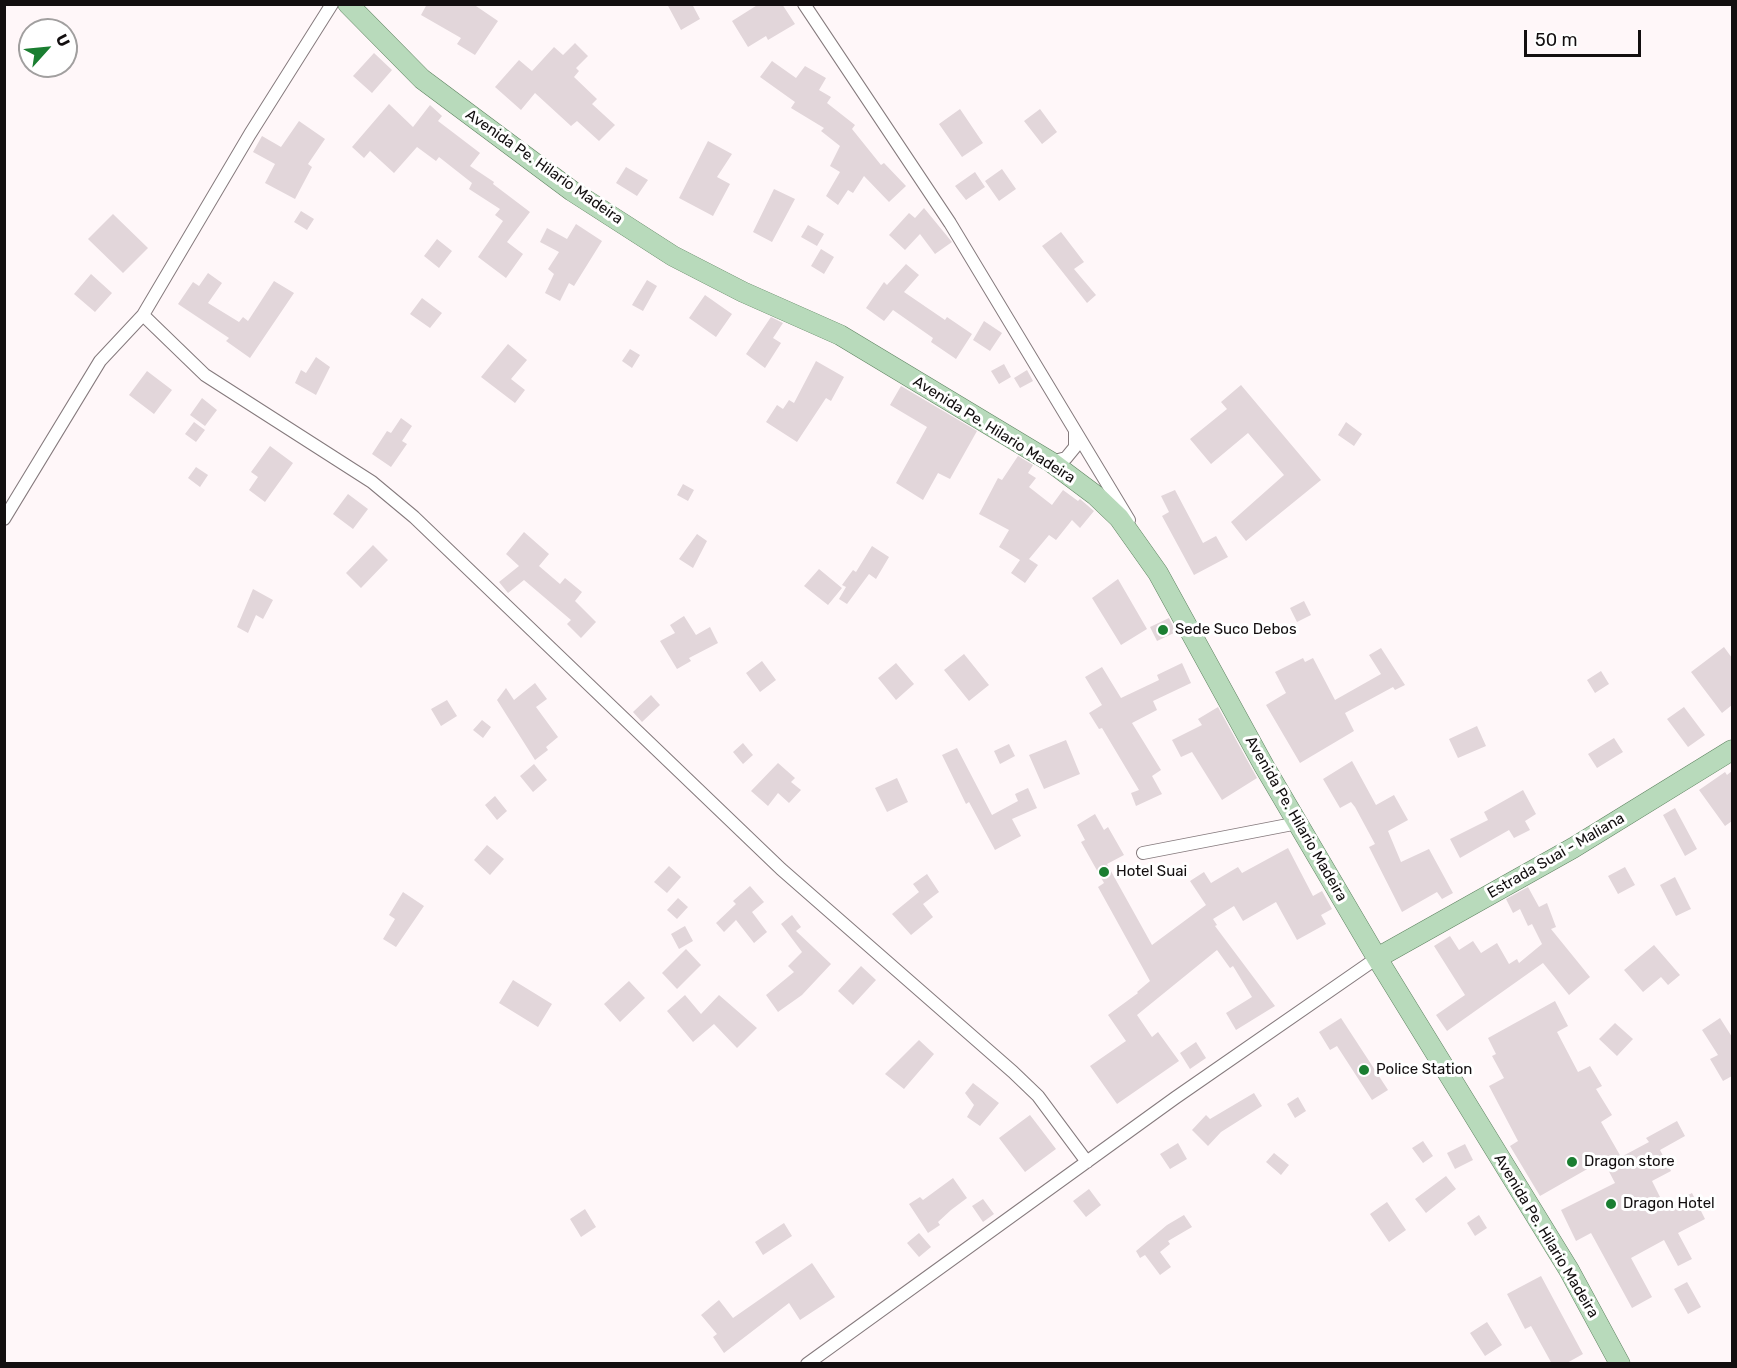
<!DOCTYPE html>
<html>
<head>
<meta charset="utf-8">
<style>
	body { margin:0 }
	#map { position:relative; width:1737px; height:1368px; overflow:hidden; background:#fff7f9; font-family:Rubik,sans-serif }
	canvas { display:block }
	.frame { position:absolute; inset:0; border:6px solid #130f10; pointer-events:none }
	.north { position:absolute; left:18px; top:18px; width:60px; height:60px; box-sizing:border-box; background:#fff; border:2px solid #a19f9f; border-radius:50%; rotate:63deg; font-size:16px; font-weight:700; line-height:24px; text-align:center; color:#130f10 }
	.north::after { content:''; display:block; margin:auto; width:21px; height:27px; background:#1a7e31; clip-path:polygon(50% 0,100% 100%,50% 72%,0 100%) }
	.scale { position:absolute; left:1524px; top:30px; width:117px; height:27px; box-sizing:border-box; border:3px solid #130f10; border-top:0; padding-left:8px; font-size:18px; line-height:21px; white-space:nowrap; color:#130f10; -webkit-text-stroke:4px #fff; paint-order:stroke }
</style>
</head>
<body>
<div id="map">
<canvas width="1737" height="1368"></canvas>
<div class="frame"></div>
<div class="north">U</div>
<div class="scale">50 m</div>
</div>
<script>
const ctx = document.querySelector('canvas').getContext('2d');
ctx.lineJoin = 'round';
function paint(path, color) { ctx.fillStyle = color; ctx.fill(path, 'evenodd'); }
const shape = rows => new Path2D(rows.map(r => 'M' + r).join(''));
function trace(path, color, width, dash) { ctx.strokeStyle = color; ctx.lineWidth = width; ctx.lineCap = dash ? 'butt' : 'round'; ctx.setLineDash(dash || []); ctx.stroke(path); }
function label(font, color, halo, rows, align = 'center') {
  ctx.font = font + ' Rubik,sans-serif'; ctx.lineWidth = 6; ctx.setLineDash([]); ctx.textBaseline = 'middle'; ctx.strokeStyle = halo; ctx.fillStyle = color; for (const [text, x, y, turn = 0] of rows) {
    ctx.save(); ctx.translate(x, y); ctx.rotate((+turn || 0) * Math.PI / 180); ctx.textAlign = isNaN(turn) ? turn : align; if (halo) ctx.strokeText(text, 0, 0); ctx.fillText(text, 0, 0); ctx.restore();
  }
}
const building = shape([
	[427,4,473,4,498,21,475,55,457,44,461,38,421,15],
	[667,4,692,4,700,19,681,30],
	[759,4,782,4,795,24,768,40,766,36,748,47,732,21],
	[575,43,588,56,576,68,579,71,574,77,597,99,592,104,615,125,599,141,577,121,571,126,535,93,521,110,495,87,519,60,532,71,554,47,563,55],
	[374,53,392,70,372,93,353,76],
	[772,61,796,78,805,66,826,78,819,90,831,97,827,103,855,125,852,129,881,165,884,163,906,186,889,202,864,176,853,193,848,190,838,205,826,196,840,172,830,166,840,146,821,131,824,128,791,108,795,102,760,77],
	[389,104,413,127,430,105,442,116,438,121,480,153,470,166,494,182,493,184,530,212,507,242,523,254,506,278,478,257,503,221,495,215,500,209,469,189,472,183,439,157,436,161,417,147,394,173,370,151,364,158,352,147],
	[960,109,983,143,962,157,939,124],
	[1040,109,1057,132,1042,144,1024,121],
	[299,121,325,139,308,164,312,167,295,199,265,183,275,164,253,152,262,136,281,147],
	[708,141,732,154,717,177,730,184,713,216,679,198],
	[626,167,648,180,637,196,616,183],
	[1002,169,1016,189,999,201,985,181],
	[975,172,985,187,966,200,955,186],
	[774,189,795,199,772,242,753,232],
	[924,208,952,242,935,254,920,234,905,250,889,235,909,213,915,218],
	[301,211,314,219,307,230,294,222],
	[113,214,148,248,123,273,88,239],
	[576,224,602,241,574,286,569,283,560,301,545,293,554,274,548,269,559,252,540,242,547,228,567,239],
	[808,225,824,234,817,246,801,237],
	[1061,232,1084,262,1074,269,1096,295,1087,303,1042,246],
	[437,239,452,251,439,268,424,256],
	[821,249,834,257,824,274,811,266],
	[906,264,919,275,904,292,945,320,947,317,972,334,956,359,931,342,933,338,893,310,884,321,866,308,884,282,887,285],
	[208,273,222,283,208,303,239,322,243,317,248,321,274,281,294,293,250,358,226,341,229,338,178,304,193,282,199,286],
	[91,274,112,293,95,312,74,294],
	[647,280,657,286,643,311,632,305],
	[705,295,732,314,716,337,689,318],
	[422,298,442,313,430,328,410,314],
	[771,317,783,323,773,338,781,343,765,368,746,354],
	[984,321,1002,333,990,351,973,340],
	[508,344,527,360,511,379,525,390,515,403,481,377],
	[630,349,640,355,632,368,622,361],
	[316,357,330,367,316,395,295,383,301,370,306,373],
	[816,361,844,377,831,401,826,398,797,442,766,422,777,405,783,409,789,400,794,403],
	[1004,364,1011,377,999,384,991,371],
	[1027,370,1033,381,1020,388,1014,378],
	[147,371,172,390,154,414,129,395],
	[1241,385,1321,480,1246,541,1231,522,1284,475,1248,433,1211,464,1190,439,1227,409,1221,402],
	[901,386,977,431,950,479,938,473,923,500,896,483,927,427,890,405],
	[202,398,217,410,205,426,190,415],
	[401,418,412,426,402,441,407,444,391,467,372,454,387,431,391,433],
	[194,422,205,430,196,442,185,434],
	[1346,422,1362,434,1354,446,1338,435],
	[270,446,293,463,265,502,249,490,258,477,251,472],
	[1018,456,1033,465,1028,473,1036,478,1029,487,1052,505,1063,490,1078,501,1080,499,1094,511,1080,528,1072,520,1056,540,1049,535,1029,559,1038,565,1025,583,1011,573,1020,560,999,547,1009,530,979,514,998,478,1002,480],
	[196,467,208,475,200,487,188,478],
	[683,484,694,490,688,501,677,495],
	[1175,490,1203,543,1216,536,1228,557,1194,575,1162,516,1169,512,1161,496],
	[348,494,368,509,353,529,333,514],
	[524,532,549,554,539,566,560,584,565,578,582,592,575,601,596,622,581,638,567,624,571,620,524,580,508,593,499,582,519,566,506,554],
	[697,534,707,541,693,568,679,559],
	[373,545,388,560,361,588,346,573],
	[872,546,889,557,876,579,869,574,847,604,839,599,846,587,842,585,853,570,856,572],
	[819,569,842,588,828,605,804,586],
	[1118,579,1147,629,1121,645,1092,598],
	[253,589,273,600,263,619,256,615,248,633,237,627],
	[1304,601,1311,615,1297,622,1290,608],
	[684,616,696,635,710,627,718,643,689,658,691,661,677,669,660,641,675,633,670,625],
	[1169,618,1176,632,1157,641,1150,627],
	[1724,647,1732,658,1732,705,1722,713,1691,672],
	[1381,648,1405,685,1395,690,1393,687,1345,713,1354,731,1300,763,1266,705,1286,693,1275,672,1303,658,1305,662,1313,658,1335,700,1381,674,1369,655],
	[964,654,989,685,969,701,944,670],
	[762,661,776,680,760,692,746,673],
	[896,663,914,684,896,700,878,678],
	[1182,663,1191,683,1153,701,1157,710,1132,723,1161,770,1152,776,1162,794,1136,806,1131,793,1139,790,1102,728,1099,729,1089,713,1102,705,1085,677,1102,667,1121,698,1159,680,1157,675],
	[1601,671,1609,684,1595,693,1587,680],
	[535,683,547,699,536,707,558,737,546,747,548,750,535,760,497,700,506,688,514,700],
	[651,695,660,705,642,722,633,712],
	[447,700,457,716,441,726,431,709],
	[1218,707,1257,778,1222,800,1192,752,1181,757,1172,740,1202,725,1198,719],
	[1684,707,1705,735,1688,747,1667,719],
	[482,720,491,727,483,738,473,730],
	[1477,726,1486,746,1458,758,1449,739],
	[1614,738,1623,752,1597,768,1588,754],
	[1066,740,1080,774,1044,789,1029,755],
	[743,743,753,755,743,764,733,752],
	[1009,744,1015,756,1000,764,994,751],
	[957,748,992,815,1018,801,1015,794,1028,788,1037,808,1012,819,1021,836,995,850,969,802,966,804,942,755],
	[1352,761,1376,805,1394,795,1408,820,1388,831,1401,862,1429,849,1453,893,1442,899,1437,892,1402,912,1369,847,1375,844,1355,807,1351,802,1340,808,1323,779],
	[778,763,795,778,791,782,801,790,789,803,778,793,768,806,751,791],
	[534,764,547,780,533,792,520,776],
	[1732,771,1732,821,1725,826,1699,790,1725,772,1727,775],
	[897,778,908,802,887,812,875,788],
	[1523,790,1536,814,1525,821,1530,830,1514,838,1509,830,1460,858,1450,839,1488,820,1484,812],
	[495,796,507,811,497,820,485,805],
	[1675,808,1697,849,1685,856,1663,815],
	[1095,814,1104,830,1108,827,1124,855,1107,864,1152,945,1206,905,1190,881,1204,872,1211,883,1238,867,1242,873,1288,848,1313,896,1322,891,1332,909,1321,915,1326,924,1297,940,1276,902,1243,921,1234,906,1213,919,1217,925,1215,926,1275,1006,1236,1030,1226,1013,1252,997,1233,966,1230,968,1217,950,1137,1015,1152,1037,1158,1032,1179,1061,1117,1104,1090,1066,1126,1041,1108,1015,1138,993,1137,992,1150,981,1098,887,1104,883,1081,842,1085,840,1077,825],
	[487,845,504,859,490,875,474,860],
	[669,866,681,877,667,893,654,882],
	[1625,867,1635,885,1618,894,1608,876],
	[927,874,939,892,923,904,933,917,911,935,892,914,919,892,913,884],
	[1675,877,1691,909,1676,916,1660,885],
	[750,886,764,902,752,912,767,932,754,943,736,920,724,932,716,923,736,904,733,901],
	[1528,887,1539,907,1547,903,1556,927,1551,929,1590,977,1569,995,1543,963,1447,1031,1436,1015,1465,995,1434,946,1450,936,1459,950,1473,941,1481,953,1497,943,1509,964,1517,959,1519,963,1542,944,1532,924,1528,926,1520,909,1513,913,1506,899],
	[403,892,424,906,396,947,383,939,395,919,389,915],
	[678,898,688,907,677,919,667,910],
	[792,915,801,927,796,931,831,964,802,995,778,1012,766,995,794,972,788,966,802,952,781,924],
	[685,926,693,941,679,949,671,934],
	[1654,945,1680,975,1668,985,1661,977,1643,992,1624,970],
	[686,949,701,965,677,989,662,973],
	[861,966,876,980,853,1005,838,991],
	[513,980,552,1004,538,1027,499,1003],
	[629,981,645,998,620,1022,604,1004],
	[685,995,701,1014,719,995,757,1028,737,1048,714,1024,693,1042,667,1011],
	[1555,1001,1568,1026,1557,1032,1578,1072,1590,1066,1602,1086,1596,1089,1612,1115,1601,1122,1621,1157,1649,1142,1646,1138,1677,1121,1685,1136,1660,1150,1671,1171,1652,1181,1665,1207,1692,1193,1705,1219,1678,1233,1692,1259,1678,1266,1664,1240,1631,1258,1652,1297,1632,1308,1591,1233,1576,1241,1561,1210,1615,1183,1603,1160,1540,1196,1510,1146,1518,1141,1489,1086,1504,1078,1492,1056,1496,1054,1488,1038],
	[1341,1018,1388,1090,1372,1100,1337,1046,1330,1050,1319,1032],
	[1720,1018,1732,1037,1732,1076,1723,1081,1710,1059,1718,1055,1702,1030],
	[1615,1023,1633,1039,1617,1056,1599,1039],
	[919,1040,934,1054,904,1089,885,1074],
	[1196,1042,1206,1058,1190,1069,1180,1053],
	[973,1083,999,1103,980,1126,967,1117,974,1105,965,1093],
	[1254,1093,1262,1106,1221,1132,1208,1146,1192,1130,1206,1115,1210,1119],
	[1298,1097,1306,1111,1295,1118,1287,1104],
	[1030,1115,1056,1149,1025,1172,999,1138],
	[1423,1141,1433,1156,1423,1163,1412,1148],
	[1178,1143,1187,1159,1170,1169,1160,1154],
	[1465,1144,1473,1160,1455,1169,1447,1153],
	[1274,1153,1289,1165,1281,1175,1266,1162],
	[1446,1176,1456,1189,1426,1213,1415,1199],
	[953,1178,967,1198,951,1210,938,1222,940,1225,928,1233,909,1204,920,1197,923,1200],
	[1089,1189,1101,1205,1086,1217,1073,1201],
	[983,1199,994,1214,983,1222,972,1206],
	[1387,1202,1406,1230,1389,1242,1370,1214],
	[585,1209,596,1227,581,1237,570,1219],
	[1184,1215,1192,1227,1168,1241,1170,1244,1160,1252,1171,1267,1160,1275,1145,1255,1140,1258,1136,1251,1167,1225],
	[1479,1215,1487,1228,1475,1236,1467,1223],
	[784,1223,792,1236,763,1255,755,1242],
	[919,1233,931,1247,919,1257,907,1243],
	[812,1263,835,1297,800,1320,789,1303,724,1353,713,1337,717,1334,701,1315,719,1300,733,1318],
	[1541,1276,1583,1354,1565,1364,1552,1364,1531,1326,1525,1329,1507,1294],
	[1687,1282,1701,1307,1688,1314,1674,1289],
	[1487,1322,1502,1345,1485,1356,1470,1333]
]);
const street = shape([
	[804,4,950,223,1129,520],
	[143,315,205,375,372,482,414,517,781,869,1013,1072,1038,1096,1087,1162],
	[1051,462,1066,458,1075,447,1075,432],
	[4,519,100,361,143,315,250,134,332,4],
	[1143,853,1298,823],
	[807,1364,1175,1098,1377,958]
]);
const primary = shape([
	[348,4,422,79,572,191,673,256,743,292,840,335,1051,462,1095,495,1119,518,1158,573,1264,766,1377,958,1569,1270,1620,1364],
	[1377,958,1573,848,1732,750]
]);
const markers = [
	[1163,630,6,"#1a7e31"],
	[1104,872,6,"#1a7e31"],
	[1364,1070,6,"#1a7e31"],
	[1572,1162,6,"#1a7e31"],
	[1611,1204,6,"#1a7e31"]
];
const streetNames = [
	["Avenida Pe. Hilario Madeira",544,167,35],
	["Avenida Pe. Hilario Madeira",994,430,32],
	["Avenida Pe. Hilario Madeira",1296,819,60],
	["Estrada Suai - Maliana",1556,856,-30],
	["Avenida Pe. Hilario Madeira",1546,1236,59]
];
const poiNames = [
	["Sede Suco Debos",1175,630],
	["Hotel Suai",1116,872],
	["Police Station",1376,1070],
	["Dragon store",1584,1162],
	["Dragon Hotel",1623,1204]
];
paint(building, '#e2d6da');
trace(street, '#857a7d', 14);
trace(primary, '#5f8361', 21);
trace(street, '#fff', 12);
trace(primary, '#b8dabb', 20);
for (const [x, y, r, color] of markers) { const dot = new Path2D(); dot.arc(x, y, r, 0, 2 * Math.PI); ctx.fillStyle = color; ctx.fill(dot); trace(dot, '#fff', 2); }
label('15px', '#130f10', '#fff', streetNames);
label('15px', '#130f10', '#fff', poiNames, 'left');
</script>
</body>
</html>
